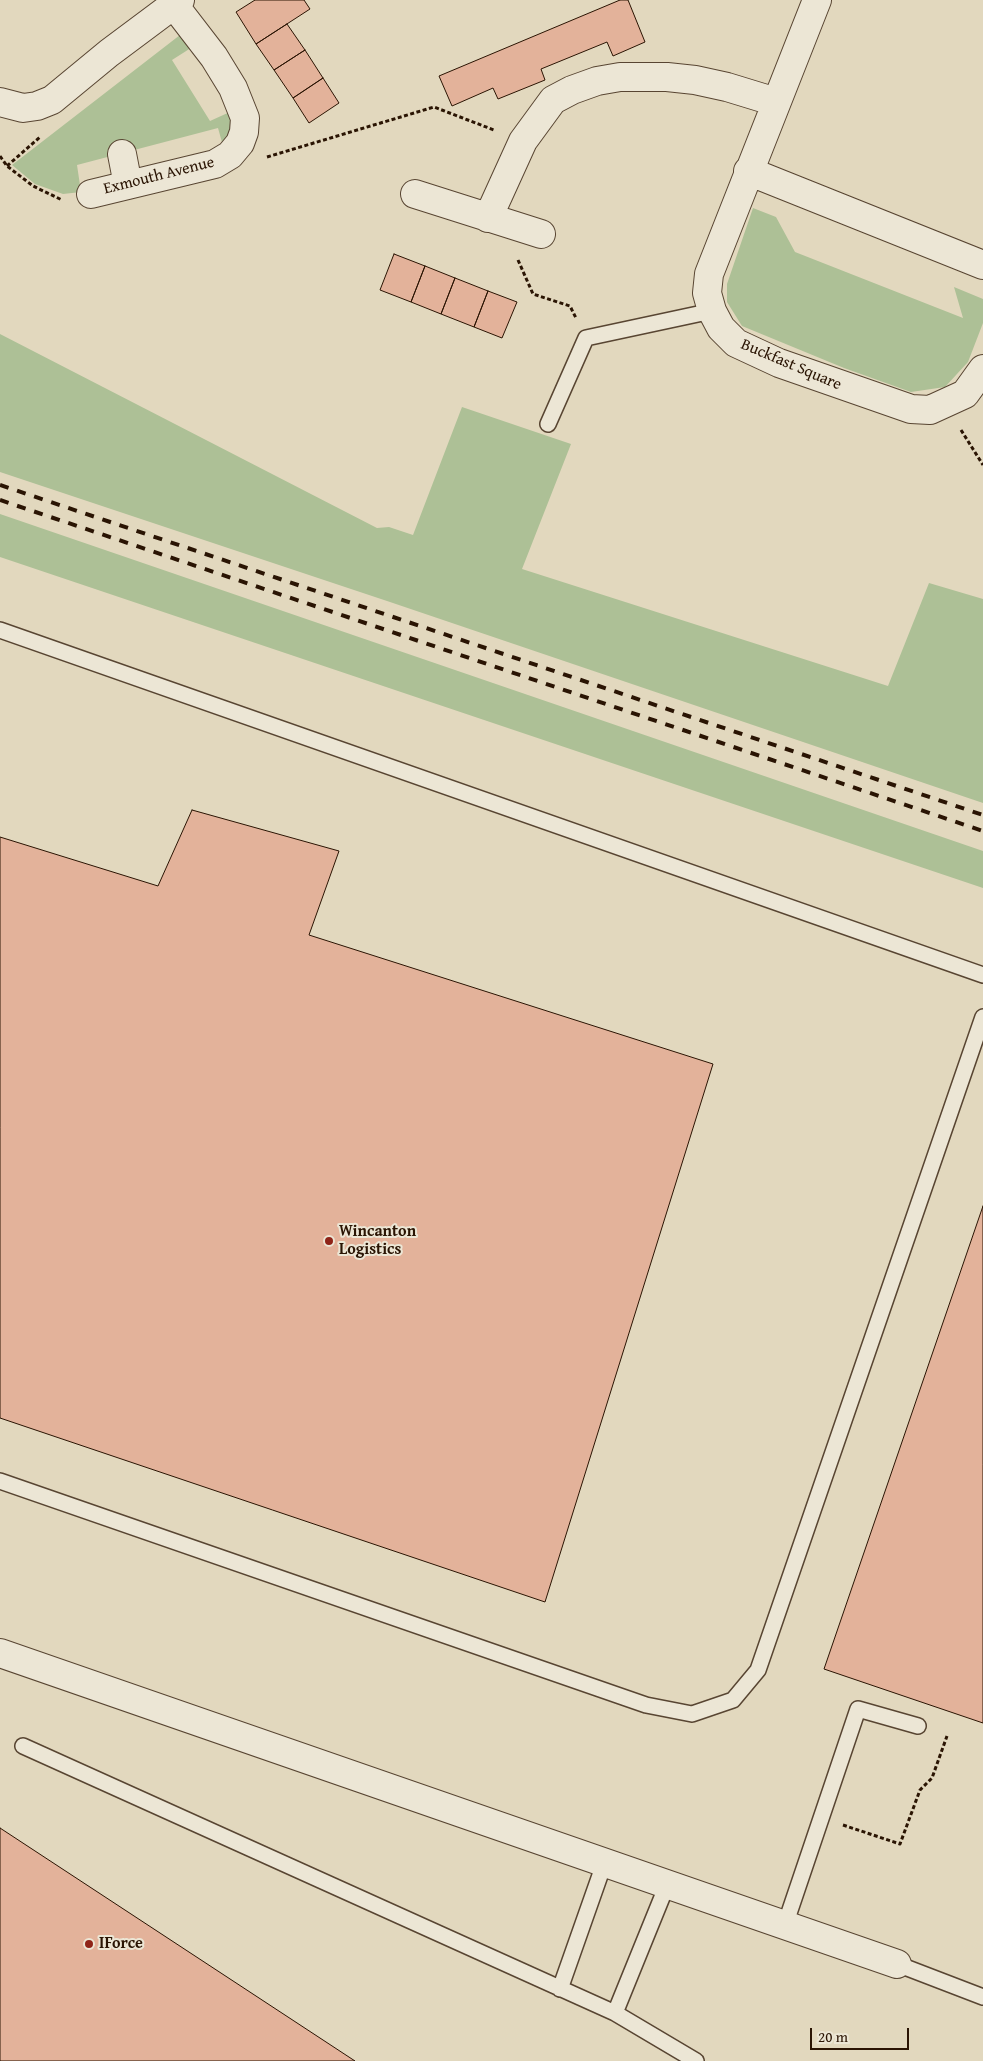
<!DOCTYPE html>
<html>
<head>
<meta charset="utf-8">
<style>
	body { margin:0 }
	#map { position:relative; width:983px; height:2061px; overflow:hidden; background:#e2d8be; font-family:"Gentium Book Plus",serif }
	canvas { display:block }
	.scale { position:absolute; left:810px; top:2028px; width:99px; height:22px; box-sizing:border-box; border:2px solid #2a1403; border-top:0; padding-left:6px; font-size:15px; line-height:18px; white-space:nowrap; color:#2a1403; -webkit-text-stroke:4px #ece6d5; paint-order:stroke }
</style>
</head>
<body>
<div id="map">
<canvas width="983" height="2061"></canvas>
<div class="scale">20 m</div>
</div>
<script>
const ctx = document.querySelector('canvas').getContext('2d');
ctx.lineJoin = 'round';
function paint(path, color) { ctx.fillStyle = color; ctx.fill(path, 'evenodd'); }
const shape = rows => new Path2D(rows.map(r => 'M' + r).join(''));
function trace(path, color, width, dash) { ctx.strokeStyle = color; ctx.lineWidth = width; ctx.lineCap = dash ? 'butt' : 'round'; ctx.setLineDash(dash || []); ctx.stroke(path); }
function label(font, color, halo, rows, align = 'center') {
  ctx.font = font + ' "Gentium Book Plus",serif'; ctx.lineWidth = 4; ctx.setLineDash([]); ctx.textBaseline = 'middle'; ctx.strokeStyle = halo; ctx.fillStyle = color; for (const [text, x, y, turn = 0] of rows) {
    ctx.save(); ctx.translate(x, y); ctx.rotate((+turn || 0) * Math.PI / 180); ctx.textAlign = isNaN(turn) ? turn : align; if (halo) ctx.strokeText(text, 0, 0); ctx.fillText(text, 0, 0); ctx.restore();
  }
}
const green = shape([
	[180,35,194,46,172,60,210,121,232,111,237,116,225,153,218,128,77,165,81,192,63,194,35,184,12,165],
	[753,208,776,217,795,252,963,318,954,287,983,299,983,323,968,362,945,387,911,392,844,368,742,326,727,302,727,284],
	[0,334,377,528,389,527,413,535,462,407,571,444,522,569,888,686,929,583,983,599,983,803,390,602,0,472],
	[0,514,983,851,983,888,0,557]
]);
const building = shape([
	[255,0,304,0,310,9,256,44,236,12,255,0],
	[620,0,628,0,645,42,613,56,607,42,541,69,545,80,498,99,493,88,452,106,439,76,620,0],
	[287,24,305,50,274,70,256,44,287,24],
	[305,50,323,78,293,98,274,70,305,50],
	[323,78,339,103,309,123,293,98,323,78],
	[394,254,425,266,411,302,380,290,394,254],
	[425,266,455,278,441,314,411,302,425,266],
	[455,278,488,291,474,327,441,314,455,278],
	[488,291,517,302,502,338,474,327,488,291],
	[192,810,339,851,309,935,713,1064,545,1602,0,1418,0,837,158,886,192,810],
	[983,1206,983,1723,824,1669,983,1206],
	[0,1828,355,2061,0,2061,0,1828]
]);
const path = shape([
	[0,156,7,166,33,186,62,200],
	[267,157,434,107,494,130],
	[7,166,40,137],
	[518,260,533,294,570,306,576,318],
	[961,430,983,465],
	[843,1825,900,1844,920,1790,932,1778,947,1736]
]);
const lane = shape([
	[548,424,586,338,712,311],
	[0,630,983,975],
	[0,1481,646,1705,692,1714,733,1700,758,1670,983,1017],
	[23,1746,615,2013,696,2061],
	[785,1925,858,1709,918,1726],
	[897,1964,983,1997],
	[560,1989,604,1864],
	[615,2013,667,1885]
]);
const street = shape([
	[817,0,709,274,707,293,712,311,721,328,736,343,779,363,911,409,930,410,965,394,983,369],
	[0,102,23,108,37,106,52,100,109,53,180,0],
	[122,154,128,185],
	[748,171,983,265],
	[91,194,215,164,230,155,240,143,244,132,245,118,233,88,214,57,174,5],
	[415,194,541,234],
	[488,218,523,141,553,100,572,90,597,81,620,77,667,77,695,80,727,87,776,102],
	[0,1653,897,1964]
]);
const rail = shape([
	[0,485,983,815],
	[0,500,983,831]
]);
const markers = [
	[329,1241,5,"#8f2418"],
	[89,1944,5,"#8f2418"]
];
const streetNames = [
	["Exmouth Avenue",159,176,-14],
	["Buckfast Square",791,365,23]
];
const poiNames = [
	["Wincanton",339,1232],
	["Logistics",339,1250],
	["IForce",99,1944]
];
paint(green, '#adc096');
paint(building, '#e3b29a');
trace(building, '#2a1403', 1);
trace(lane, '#584532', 18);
trace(street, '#584532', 30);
trace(path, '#2a1403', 3, [4, 2.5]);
trace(lane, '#ece6d5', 15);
trace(street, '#ece6d5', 28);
trace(rail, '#2a1403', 4, [9, 9]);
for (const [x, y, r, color] of markers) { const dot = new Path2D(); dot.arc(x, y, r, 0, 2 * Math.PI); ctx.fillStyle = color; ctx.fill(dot); trace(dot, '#ece6d5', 2); }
label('16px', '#2a1403', '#ece6d5', streetNames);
label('bold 16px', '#2a1403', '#ece6d5', poiNames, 'left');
</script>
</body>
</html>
